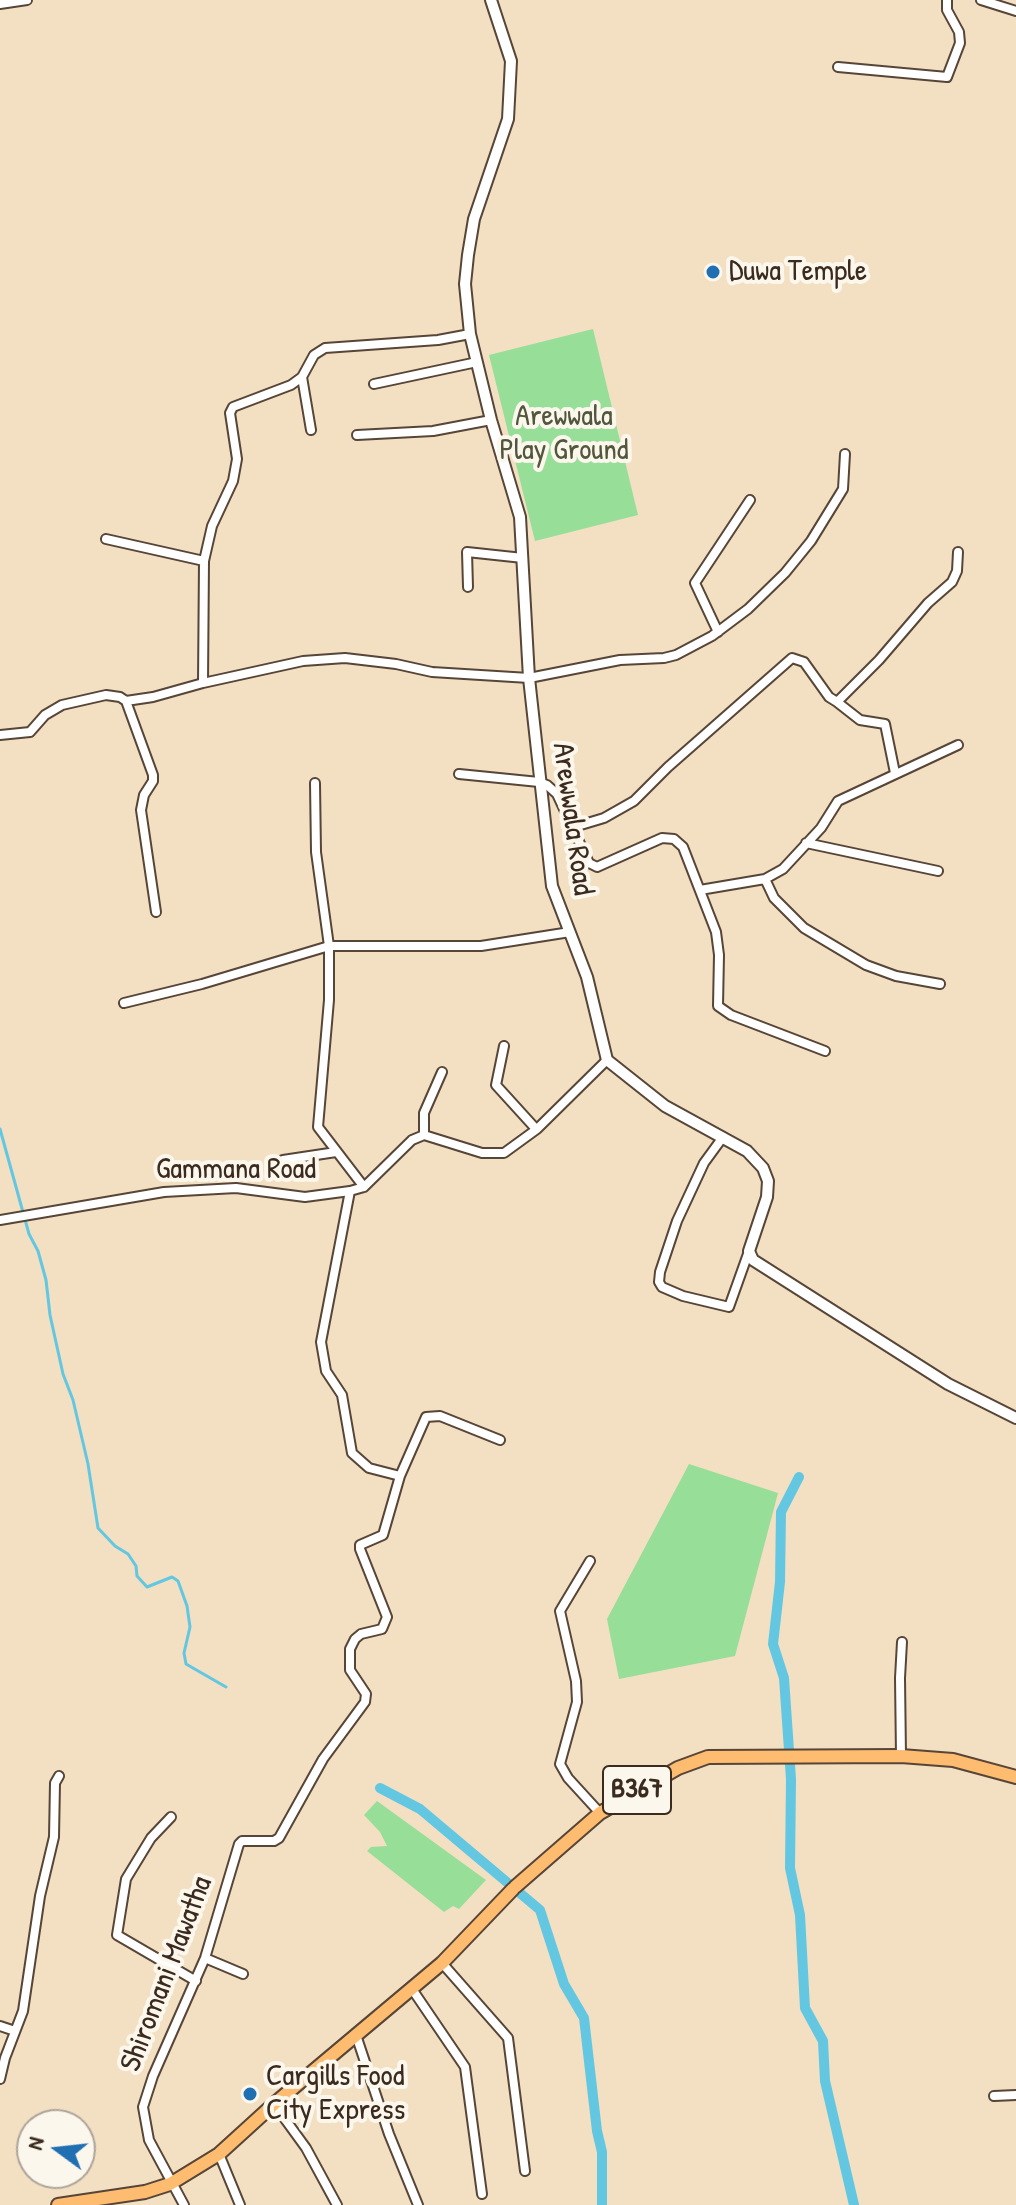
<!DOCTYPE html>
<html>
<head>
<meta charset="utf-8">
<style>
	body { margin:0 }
	#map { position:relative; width:1016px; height:2205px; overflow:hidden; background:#f3dfc2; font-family:"Patrick Hand",sans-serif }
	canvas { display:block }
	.north { position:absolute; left:16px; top:2109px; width:80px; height:80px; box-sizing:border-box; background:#fbf7ec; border:2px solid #aea59a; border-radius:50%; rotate:285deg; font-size:22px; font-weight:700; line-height:32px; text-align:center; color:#3b2a1e }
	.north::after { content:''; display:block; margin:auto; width:28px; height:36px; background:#1f6fb2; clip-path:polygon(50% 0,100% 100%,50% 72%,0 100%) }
</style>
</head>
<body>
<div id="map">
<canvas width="1016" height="2205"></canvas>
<div class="north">N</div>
</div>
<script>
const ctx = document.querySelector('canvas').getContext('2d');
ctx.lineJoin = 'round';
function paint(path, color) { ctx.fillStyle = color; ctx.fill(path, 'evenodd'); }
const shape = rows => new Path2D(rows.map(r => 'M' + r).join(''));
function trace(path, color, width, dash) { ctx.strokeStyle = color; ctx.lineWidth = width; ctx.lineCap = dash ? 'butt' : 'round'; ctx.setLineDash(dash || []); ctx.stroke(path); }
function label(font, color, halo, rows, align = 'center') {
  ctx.font = font + ' "Patrick Hand",sans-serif'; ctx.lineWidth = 8; ctx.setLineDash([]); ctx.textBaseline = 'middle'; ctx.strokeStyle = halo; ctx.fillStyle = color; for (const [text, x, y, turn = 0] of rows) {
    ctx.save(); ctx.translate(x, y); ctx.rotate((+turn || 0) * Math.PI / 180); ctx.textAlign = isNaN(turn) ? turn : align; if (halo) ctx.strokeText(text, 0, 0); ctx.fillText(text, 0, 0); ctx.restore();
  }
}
const green = shape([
	[593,329,638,515,535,541,489,355],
	[689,1464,778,1493,735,1656,619,1679,607,1619],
	[377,1801,486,1880,459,1909,453,1906,444,1912,367,1851,371,1847,387,1846,380,1832,364,1815]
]);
const stream = shape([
	[0,1129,29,1234,38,1251,46,1280,50,1315,63,1374,73,1400,88,1464,98,1528,115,1546,128,1554,136,1566,137,1576,147,1587,172,1577,178,1581,187,1606,190,1627,184,1653,186,1664,226,1687]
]);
const canal = shape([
	[799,1477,781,1512,780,1582,773,1644,784,1678,791,1779,790,1868,800,1915,805,2008,823,2041,825,2081,854,2205],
	[380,1788,420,1809,540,1910,564,1984,584,2018,597,2131,602,2152,602,2205]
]);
const minor = shape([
	[981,0,1016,11],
	[0,4,27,0],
	[838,67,947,77,960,43,959,32,947,10,947,0],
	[302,377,311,430],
	[374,384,477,362],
	[357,435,433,431,491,420],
	[106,539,204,561],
	[468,587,467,552,523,558],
	[718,632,695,583,750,500],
	[203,683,303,661,345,658,396,664,432,672,529,678,620,660,664,658,676,655,712,636,748,609,785,573,811,541,843,489,845,454],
	[126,701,153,775,153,781,144,795,141,810,156,912],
	[837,702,860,720,885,724,895,773],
	[0,735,30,732,45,715,62,705,106,695,120,697,126,701,153,697,203,683,204,561,212,526,233,481,237,459,230,413,233,407,291,385,302,377,314,355,325,348,438,340,470,334],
	[459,774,539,782,547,785,557,794,589,863,597,867,662,838,674,839,683,847,716,932,719,955,718,1006,731,1015,825,1051],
	[315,783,316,852,329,946,329,1000,318,1127,364,1187],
	[574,827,604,818,634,801,668,767,792,658,804,662,829,697,837,702,879,660,928,603,952,582,957,571,958,552],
	[806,843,938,871],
	[765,879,774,898,804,928,866,965,896,976,940,984],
	[700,890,765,879,783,869,821,828,838,801,958,745],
	[124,1003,202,984,329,946,481,946,570,932],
	[504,1046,496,1085,536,1129],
	[424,1135,424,1113,442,1072],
	[723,1137,704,1163,677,1221,660,1272,659,1282,662,1287,683,1296,729,1307,749,1251],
	[283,1160,336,1152],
	[350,1191,321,1342,326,1371,342,1395,352,1453,369,1468,400,1476],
	[0,1220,164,1192,236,1188,305,1197,350,1191,364,1187,412,1140,424,1135,482,1153,504,1153,537,1129,607,1060],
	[590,1561,560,1611,576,1681,577,1702,560,1764,568,1778,600,1813],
	[901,1756,900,1678,902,1642],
	[171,1817,151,1838,126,1879,117,1935,196,1981],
	[205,1958,243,1974],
	[442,1963,508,2038,525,2171],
	[412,1989,465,2067,482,2194],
	[0,2026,15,2031],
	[356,2035,389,2134,418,2205],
	[0,2079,5,2058,23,2011,40,1896,54,1837,55,1783,59,1776],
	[994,2096,1016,2095],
	[274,2104,306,2148,337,2205],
	[219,2154,240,2205],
	[184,2205,149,2140,143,2107,153,2076,205,1958,239,1844,242,1841,274,1841,279,1838,323,1759,365,1702,366,1694,350,1670,350,1649,355,1639,361,1634,382,1629,387,1617,360,1549,360,1545,383,1535,400,1476,426,1417,440,1416,500,1440]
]);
const tertiary = shape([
	[491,0,511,61,508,119,474,219,468,255,465,284,470,334,491,420,520,517,529,678,552,886,587,977,607,1060,665,1106,747,1151,763,1168,768,1181,767,1197,749,1251,753,1260,948,1384,1016,1418]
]);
const primary = shape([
	[515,1887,600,1813,678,1768,708,1757,901,1756,953,1760,1016,1777],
	[58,2205,145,2192,170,2184,219,2154,274,2104,442,1963,513,1889]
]);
const markers = [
	[713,272,8,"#1f6fb2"],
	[250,2094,8,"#1f6fb2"]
];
const shields = [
	[637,1790,68]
];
const shieldNames = [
	["B367",637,1790]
];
const poiNames = [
	["Duwa Temple",729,272],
	["Cargills Food",266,2077],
	["City Express",266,2111]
];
const parkNames = [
	["Arewwala",564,417],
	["Play Ground",564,451]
];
const streetNames = [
	["Arewwala Road",572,819,82],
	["Gammana Road",236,1170],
	["Shiromani Mawatha",167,1974,-69]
];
paint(green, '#97de98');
trace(stream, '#63c7e1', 3);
trace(canal, '#63c7e1', 10);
trace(minor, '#574537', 12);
trace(tertiary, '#574537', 14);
trace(primary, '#574537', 16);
trace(minor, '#fff', 8);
trace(tertiary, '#fff', 10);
trace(primary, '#fdbc70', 12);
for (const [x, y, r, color] of markers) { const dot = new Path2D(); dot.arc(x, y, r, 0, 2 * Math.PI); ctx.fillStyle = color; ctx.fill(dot); trace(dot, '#fbf7ec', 3); }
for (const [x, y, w] of shields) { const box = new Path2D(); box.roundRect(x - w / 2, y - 24, w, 48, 6); ctx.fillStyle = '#fbf7ec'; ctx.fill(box); trace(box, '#3b2a1e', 2); }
label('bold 28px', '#3b2a1e', null, shieldNames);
label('30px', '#3b2a1e', '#fbf7ec', poiNames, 'left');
label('30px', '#52573c', '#fbf7ec', parkNames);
label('30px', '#3b2a1e', '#fbf7ec', streetNames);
</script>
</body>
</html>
